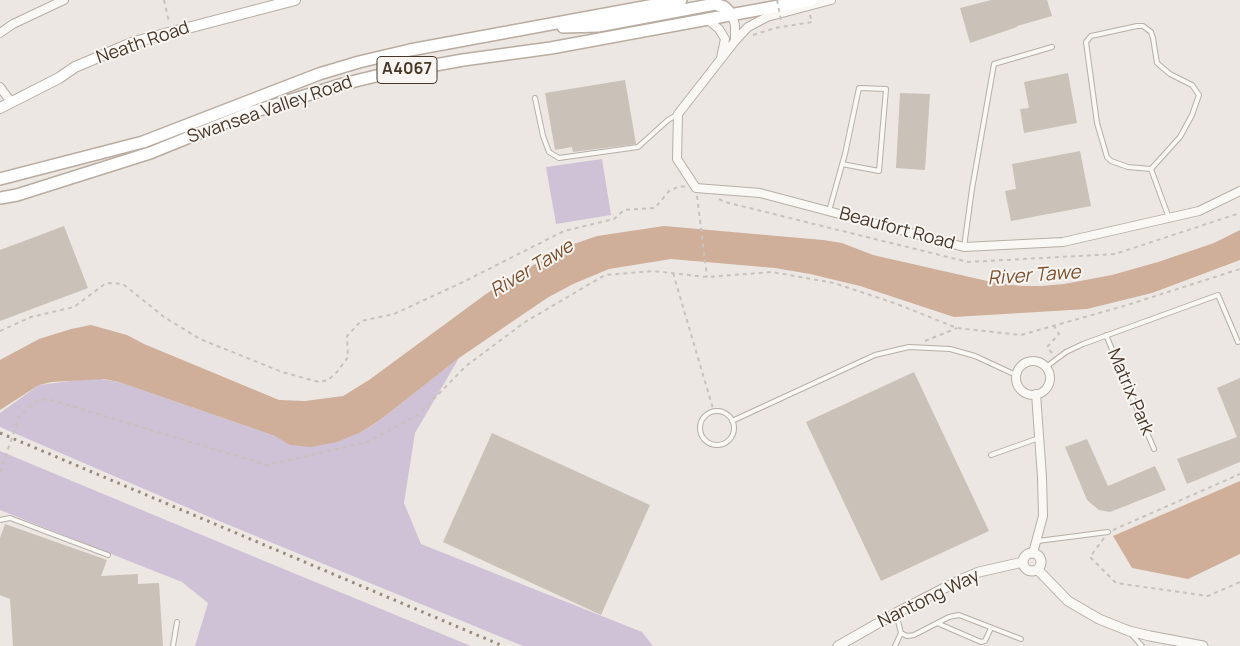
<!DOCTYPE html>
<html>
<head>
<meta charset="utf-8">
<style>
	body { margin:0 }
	canvas { display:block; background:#ece7e2 }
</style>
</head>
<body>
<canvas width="1240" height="646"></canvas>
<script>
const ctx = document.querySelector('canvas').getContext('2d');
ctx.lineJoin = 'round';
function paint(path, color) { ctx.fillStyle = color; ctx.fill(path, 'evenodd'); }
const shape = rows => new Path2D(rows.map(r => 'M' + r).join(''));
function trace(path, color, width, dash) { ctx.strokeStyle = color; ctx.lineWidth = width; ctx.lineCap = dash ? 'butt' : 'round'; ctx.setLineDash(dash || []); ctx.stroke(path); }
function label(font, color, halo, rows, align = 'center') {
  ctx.font = font + ' Manrope,sans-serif'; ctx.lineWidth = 4; ctx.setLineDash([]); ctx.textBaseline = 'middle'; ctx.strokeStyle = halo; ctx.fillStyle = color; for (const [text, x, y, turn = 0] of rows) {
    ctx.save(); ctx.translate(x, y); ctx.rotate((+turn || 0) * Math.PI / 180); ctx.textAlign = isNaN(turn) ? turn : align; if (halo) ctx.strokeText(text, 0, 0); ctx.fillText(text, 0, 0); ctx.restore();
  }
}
const green = shape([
	[602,159,611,215,556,224,546,167],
	[459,358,415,433,404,503,421,544,642,632,653,646,523,646,207,516,0,427,0,413,39,385,95,378,119,382,275,436,361,432,380,420],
	[0,451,274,565,471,646,195,646,208,603,182,582,0,510]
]);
const water = shape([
	[664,226,823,240,842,243,873,255,996,283,1022,286,1041,286,1064,284,1112,275,1158,262,1214,243,1240,230,1240,260,1152,293,1087,309,954,317,860,286,810,274,775,268,671,259,609,269,573,284,547,298,459,358,380,420,361,432,337,442,311,447,290,445,275,436,119,382,104,379,52,382,39,385,0,410,0,360,39,339,71,329,91,325,127,335,144,344,279,400,305,401,343,396,369,380,486,294,522,271,574,244,597,236],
	[1240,481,1240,554,1188,579,1132,568,1113,536]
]);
const building = shape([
	[991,0,1047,0,1052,16,1017,26,1017,27,970,43,960,8],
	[1068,73,1077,123,1024,133,1020,109,1029,108,1024,82],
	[625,80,636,144,573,152,572,147,555,150,545,93],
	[900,93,930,94,925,170,896,168],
	[1080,151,1091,206,1011,221,1005,191,1016,189,1012,164],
	[64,226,88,288,0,321,0,250],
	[914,372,989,531,881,581,806,422],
	[1240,378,1240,462,1187,484,1177,459,1237,437,1217,388],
	[492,433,650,505,601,615,443,542],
	[1087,439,1108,486,1155,466,1166,490,1110,512,1099,510,1087,500,1065,447],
	[5,524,107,560,101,576,138,574,138,584,159,583,163,646,13,646,10,599,0,595,0,538]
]);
const path = shape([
	[164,0,169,22],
	[753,35,775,28,812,22,810,15],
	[697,196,707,277],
	[719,199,725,202,968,262,1115,254,1240,213],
	[673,273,714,412],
	[0,331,31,317,74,307,106,283,123,284,164,317,200,339,282,372,319,382,328,380,337,372,348,357,347,336,361,321,394,314,461,283,564,231,614,219,624,210,655,208,669,191,680,186,686,187],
	[925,341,957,328],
	[1052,353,1047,347,1059,334,1054,326],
	[0,472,20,415,37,401,48,399,267,465,367,442,418,415,466,366,525,322,605,275,653,271,707,277,772,272,834,283,897,304,957,328,1021,335,1124,306,1240,269],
	[1113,530,1240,474],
	[1104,538,1090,557,1116,583,1208,596,1240,582]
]);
const service = shape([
	[1137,26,1143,26,1151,32,1153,38,1157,63,1170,74,1192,85,1199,95,1192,115,1180,137,1151,169,1128,167,1111,161,1107,157,1097,123,1086,42,1091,36,1137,26],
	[535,98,543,136,549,152,559,158,638,147,668,120,678,114],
	[1151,169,1169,218],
	[829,211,845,154,859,88,886,89,879,171,842,164],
	[964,247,972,189,994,64,1052,47],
	[1106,335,1154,449],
	[1046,367,1066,352,1083,344,1218,295,1238,342],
	'700 428a17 17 0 1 1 34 0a17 17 0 1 1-34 0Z',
	[732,421,875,355,909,347,950,349,975,356,1016,375],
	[991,455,1039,438],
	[0,520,10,518,108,555],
	[1038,541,1108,532],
	[896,613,901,633,907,636,914,635,949,617,959,615,1021,639],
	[937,623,981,642,985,641,991,628],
	[1132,635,1142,646],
	[173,646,177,622],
	[895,646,901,633]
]);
const minor = shape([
	[732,15,735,25,735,41,678,114,677,159,696,188,760,193,964,247,1063,242,1199,211,1240,191],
	[708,20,719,29,725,39,721,58],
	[0,33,13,24,64,0],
	[735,41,748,27,767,17,831,0],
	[0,87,11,102],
	'1016 378a17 17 0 1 1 34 0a17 17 0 1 1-34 0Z',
	[1033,553,1043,516,1042,477,1036,394]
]);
const tertiary = shape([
	'1023 562a9 9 0 1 1 18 0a9 9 0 1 1-18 0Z',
	[1038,570,1068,601,1099,619,1129,631,1150,636,1203,646],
	[838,646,896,613,962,579,979,572,1023,562]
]);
const secondary = shape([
	[0,108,59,78,75,67,134,42,295,0]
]);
const primary = shape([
	[563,27,598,26,715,4,724,7,732,15],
	[0,179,143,142,319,74,359,62,410,50,681,0],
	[0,198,17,195,150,153,249,113,343,84,380,75,463,60,551,48,811,0]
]);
const rail = shape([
	[0,433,503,646]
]);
const pathBridge = shape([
	[777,0,781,20]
]);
const shields = [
	[407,70,60]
];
const shieldNames = [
	["A4067",407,70]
];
const streetNames = [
	["Neath Road",143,43,-19],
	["Swansea Valley Road",270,110,-19],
	["Beaufort Road",897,229,15],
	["Matrix Park",1130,392,67],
	["Nantong Way",929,599,-26]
];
const waterNames = [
	["River Tawe",532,269,-31],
	["River Tawe",1034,276,-4]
];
paint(green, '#cfc2d7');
paint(water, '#cfaf99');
paint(building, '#cac1b8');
trace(service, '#b7afa6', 6);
trace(minor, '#b7afa6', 10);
trace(tertiary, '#b7afa6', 11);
trace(secondary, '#b7afa6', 12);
trace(primary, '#b9aca0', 14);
trace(path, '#c7c2bc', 2, [4, 4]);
trace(service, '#f9f8f5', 4);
trace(minor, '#f9f8f5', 8);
trace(tertiary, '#f9f8f5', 9);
trace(secondary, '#fff', 10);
trace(primary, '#fff', 11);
trace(rail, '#97887a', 3, [2.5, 5]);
trace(pathBridge, '#c7c2bc', 2, [4, 4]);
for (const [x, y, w] of shields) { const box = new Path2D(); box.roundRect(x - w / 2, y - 13.5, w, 27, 4); ctx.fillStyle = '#f9f5f2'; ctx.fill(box); trace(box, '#463728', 1); }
label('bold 16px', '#463728', null, shieldNames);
label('18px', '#463728', '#f9f5f2', streetNames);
label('italic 19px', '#7f502d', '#f9f5f2', waterNames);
</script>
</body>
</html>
